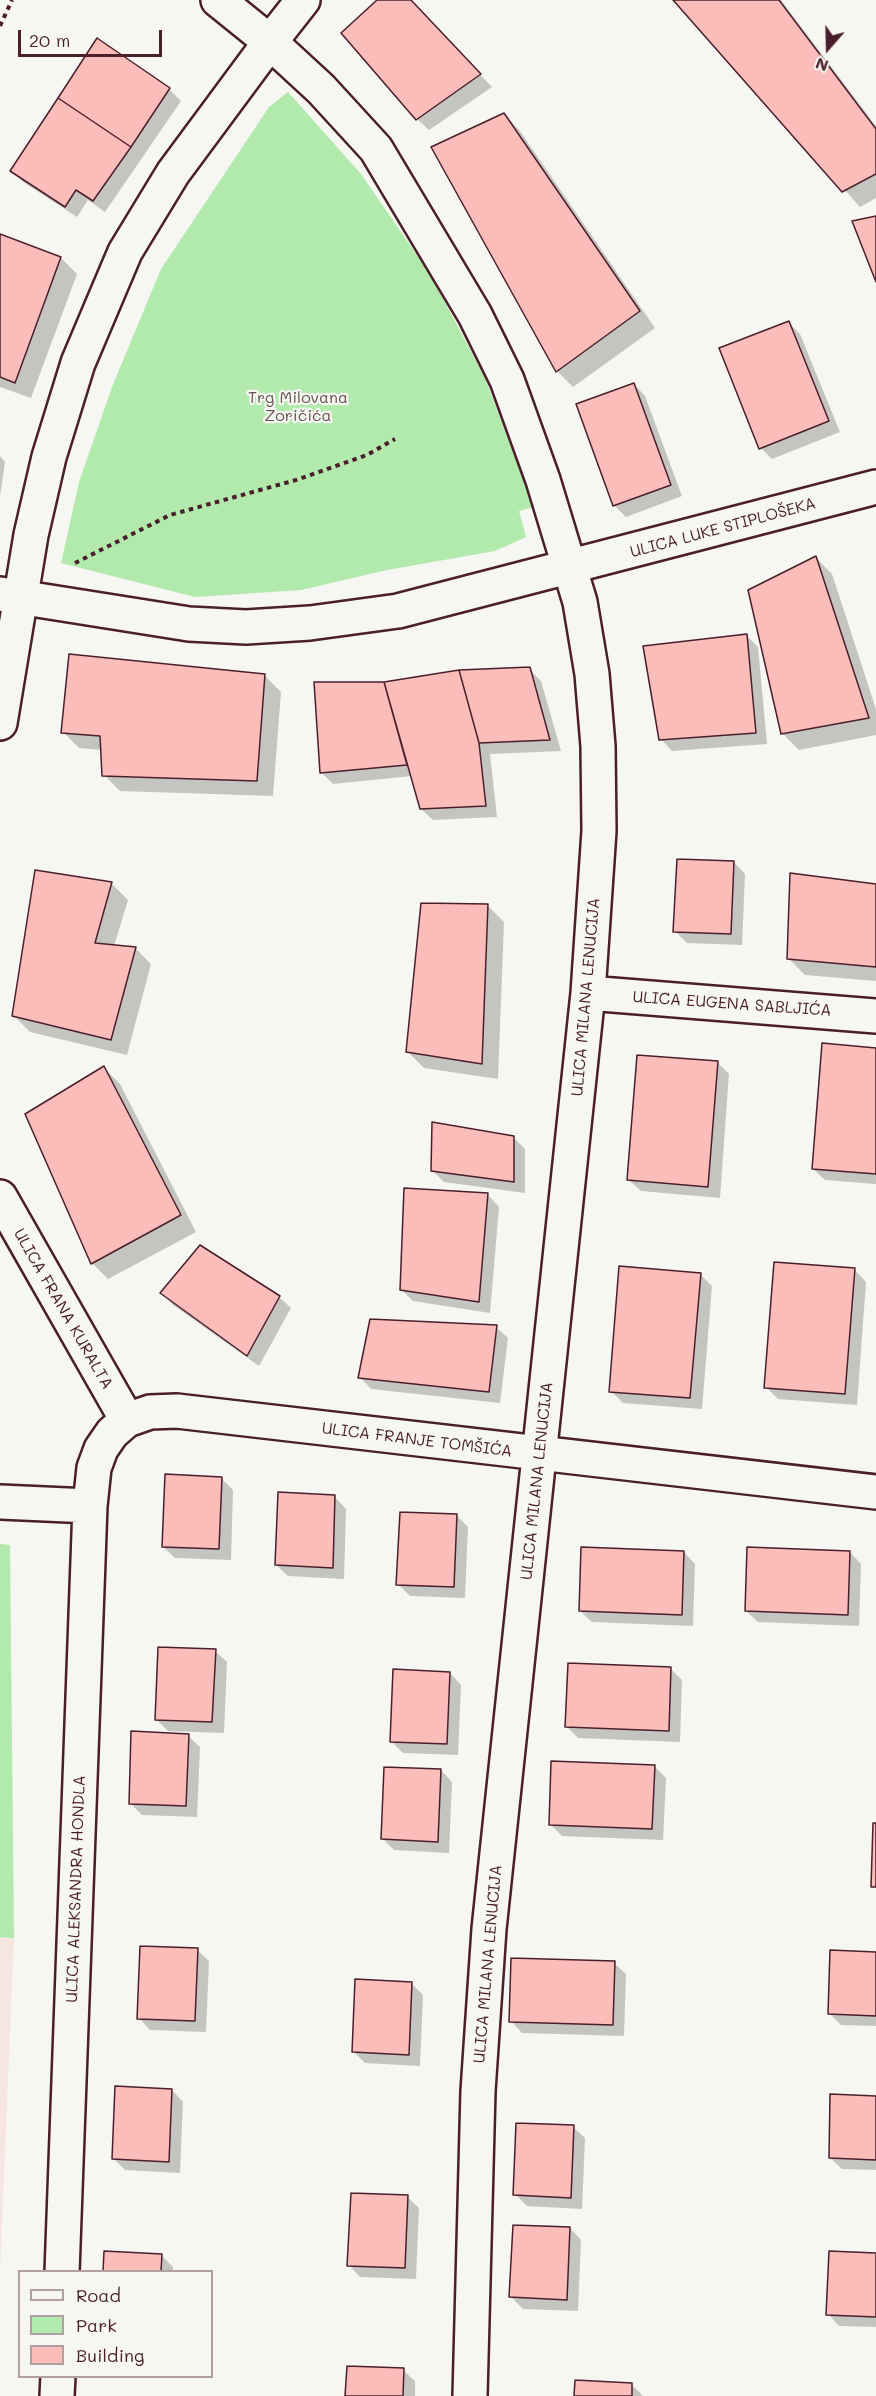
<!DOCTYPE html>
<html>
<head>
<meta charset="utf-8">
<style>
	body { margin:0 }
	#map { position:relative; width:876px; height:2396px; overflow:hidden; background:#f6f6f2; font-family:Mali,sans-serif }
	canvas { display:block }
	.legend { position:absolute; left:18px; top:2270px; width:195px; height:108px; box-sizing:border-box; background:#f6f6f2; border:2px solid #b1a0a2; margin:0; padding:8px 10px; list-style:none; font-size:18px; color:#4a1f2b }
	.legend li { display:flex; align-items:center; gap:12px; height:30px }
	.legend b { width:30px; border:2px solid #b1a0a2 }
	.north { position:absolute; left:798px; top:18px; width:60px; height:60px; -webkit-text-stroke:4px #f6f6f2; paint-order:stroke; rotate:200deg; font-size:16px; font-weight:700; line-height:24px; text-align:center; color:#4a1f2b }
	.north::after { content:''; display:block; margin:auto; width:21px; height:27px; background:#4a1f2b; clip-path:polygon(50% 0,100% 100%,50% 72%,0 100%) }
	.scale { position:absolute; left:18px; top:30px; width:144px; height:27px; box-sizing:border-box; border:3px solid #4a1f2b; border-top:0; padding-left:8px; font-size:18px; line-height:21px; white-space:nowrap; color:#4a1f2b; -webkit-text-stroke:4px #f6f6f2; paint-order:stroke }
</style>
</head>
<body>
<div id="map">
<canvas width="876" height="2396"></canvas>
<ul class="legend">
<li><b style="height:8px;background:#f6f6f2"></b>Road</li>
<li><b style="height:16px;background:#b2e9ac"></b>Park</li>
<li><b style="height:16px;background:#fabdba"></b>Building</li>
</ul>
<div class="north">N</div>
<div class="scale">20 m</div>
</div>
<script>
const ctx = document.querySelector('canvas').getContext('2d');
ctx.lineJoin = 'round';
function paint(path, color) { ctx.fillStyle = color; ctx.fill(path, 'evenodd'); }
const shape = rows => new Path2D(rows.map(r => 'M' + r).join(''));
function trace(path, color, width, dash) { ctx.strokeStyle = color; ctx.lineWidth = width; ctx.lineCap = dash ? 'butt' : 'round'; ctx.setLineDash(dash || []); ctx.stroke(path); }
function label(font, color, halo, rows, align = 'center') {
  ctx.font = font + ' Mali,sans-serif'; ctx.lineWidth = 4.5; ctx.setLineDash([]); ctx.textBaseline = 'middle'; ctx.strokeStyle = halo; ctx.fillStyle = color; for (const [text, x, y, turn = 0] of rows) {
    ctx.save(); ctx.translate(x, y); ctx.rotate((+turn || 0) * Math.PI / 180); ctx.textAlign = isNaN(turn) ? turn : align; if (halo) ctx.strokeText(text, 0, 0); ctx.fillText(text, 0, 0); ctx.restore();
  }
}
const built = shape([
	[0,1937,14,1938,0,2272]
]);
const green = shape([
	[288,92,361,174,430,274,485,378,534,507,519,511,526,537,495,551,387,570,301,590,195,597,61,563,79,482,112,387,161,269,269,107],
	[0,1544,10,1545,14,1938,0,1937]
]);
const shadow = shape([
	[379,0,409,0,492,87,429,130,417,119],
	[675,0,781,0,876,126,876,198,860,207],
	[98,41,169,89,181,101,105,212,88,200,77,217,23,182,12,171],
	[504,114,520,131,655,328,573,387,557,371],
	[0,235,61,258,77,274,31,398,0,387],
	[788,322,800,334,840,432,772,459,761,448],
	[634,384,645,396,682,496,626,517,614,505],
	[0,456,5,462,0,496],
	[816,558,832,574,876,709,876,735,799,750,783,734],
	[746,635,758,647,767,744,672,751,661,739],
	[529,669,541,681,561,751,490,754,497,817,433,820,421,809,412,776,333,784,322,773,384,684,459,671],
	[265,676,281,692,273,796,120,791,104,775,102,750,79,748,63,732],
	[734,862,745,874,742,945,687,943,675,931],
	[112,884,128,900,114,946,135,948,151,964,127,1055,30,1032,14,1016],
	[876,885,876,981,805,975,789,959],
	[488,906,504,922,498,1079,424,1068,408,1052],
	[876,1049,876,1184,825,1180,813,1169],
	[718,1063,729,1074,720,1198,641,1191,629,1180],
	[104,1068,120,1084,196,1232,108,1279,92,1263],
	[513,1137,525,1149,525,1193,444,1182,432,1170],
	[488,1195,499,1207,490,1313,413,1301,401,1289],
	[855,1270,866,1282,857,1405,778,1399,766,1387],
	[700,1274,712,1286,702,1409,623,1403,611,1391],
	[162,1293,279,1297,291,1308,259,1366,173,1305],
	[496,1327,508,1338,500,1403,371,1389,360,1377],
	[222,1479,233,1490,231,1560,175,1558,163,1547],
	[335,1497,346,1509,344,1579,288,1576,276,1565],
	[457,1516,468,1527,465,1598,410,1596,398,1584],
	[684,1552,695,1564,693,1626,592,1622,580,1611],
	[850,1552,861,1564,859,1626,758,1622,746,1611],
	[215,1651,227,1662,224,1733,168,1731,156,1719],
	[670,1668,682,1680,680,1742,578,1738,567,1727],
	[450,1673,461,1685,458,1755,403,1753,391,1741],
	[188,1736,200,1747,197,1817,142,1815,130,1803],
	[654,1766,666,1778,663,1840,562,1836,550,1824],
	[441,1770,452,1782,449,1853,394,1850,382,1838],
	[197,1950,209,1961,206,2032,150,2030,139,2018],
	[876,1953,876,2026,841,2025,830,2014],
	[614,1963,626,1974,624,2036,522,2033,511,2021],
	[412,1984,423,1995,420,2066,365,2063,353,2051],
	[172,2090,183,2102,180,2173,125,2170,113,2158],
	[876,2097,876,2170,842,2169,830,2158],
	[573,2127,585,2138,582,2209,527,2206,515,2194],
	[407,2197,419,2208,416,2279,360,2277,349,2265],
	[570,2228,581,2240,578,2311,523,2309,511,2297],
	[876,2254,876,2327,839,2326,828,2314],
	[161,2255,173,2267,173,2272,105,2272],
	[403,2370,415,2381,415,2396,347,2396],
	[632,2385,643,2396,576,2396]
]);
const building = shape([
	[377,0,411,0,481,74,416,120,341,33,377,0],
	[673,0,779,0,876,129,876,174,842,192,673,0],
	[97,38,170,88,131,147,58,98,97,38],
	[58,98,131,147,93,201,76,190,65,207,10,171,58,98],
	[504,113,640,311,556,372,431,147,504,113],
	[876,216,876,282,852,221,876,216],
	[0,234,61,257,15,383,0,377,0,234],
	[789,321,829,421,759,449,719,348,789,321],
	[634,383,671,485,613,506,576,404,634,383],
	[816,556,869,718,781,734,748,590,816,556],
	[747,634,756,733,659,740,643,646,747,634],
	[69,654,265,674,257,781,102,776,100,736,61,733,69,654],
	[530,667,550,740,479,743,459,670,530,667],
	[459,670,479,743,486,806,420,809,384,682,459,670],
	[314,682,384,682,407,765,320,773,314,682],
	[677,859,734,861,731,934,673,932,677,859],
	[35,870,112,882,95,943,136,947,111,1040,12,1016,35,870],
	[790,873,876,884,876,967,787,959,790,873],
	[421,903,488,904,482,1064,406,1052,421,903],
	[822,1043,876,1048,876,1174,812,1169,822,1043],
	[637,1055,718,1061,708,1187,627,1180,637,1055],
	[104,1066,181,1215,91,1264,25,1114,104,1066],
	[432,1122,514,1136,514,1182,431,1171,432,1122],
	[404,1188,488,1193,479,1302,400,1290,404,1188],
	[200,1245,280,1296,247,1356,160,1293,200,1245],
	[774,1262,855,1268,845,1394,764,1388,774,1262],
	[619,1266,701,1273,690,1398,609,1392,619,1266],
	[370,1319,497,1325,489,1392,358,1378,370,1319],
	[165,1474,222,1477,219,1549,162,1547,165,1474],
	[278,1492,335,1495,333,1568,275,1565,278,1492],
	[400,1512,457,1514,454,1587,396,1585,400,1512],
	[581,1547,684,1551,682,1615,579,1611,581,1547],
	[747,1547,850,1551,848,1615,745,1611,747,1547],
	[158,1647,216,1649,212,1722,155,1720,158,1647],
	[568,1663,671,1667,669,1731,565,1727,568,1663],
	[393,1669,450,1672,447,1744,390,1742,393,1669],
	[131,1731,189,1734,186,1806,129,1804,131,1731],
	[551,1761,655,1765,652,1829,549,1825,551,1761],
	[384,1767,441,1769,438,1842,381,1839,384,1767],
	[873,1823,876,1823,876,1887,871,1887,873,1823],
	[140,1946,198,1948,195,2021,137,2019,140,1946],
	[830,1950,876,1952,876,2016,828,2014,830,1950],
	[511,1958,615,1961,613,2025,509,2022,511,1958],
	[355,1979,412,1982,409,2055,352,2052,355,1979],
	[115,2086,172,2089,169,2162,112,2159,115,2086],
	[830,2094,876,2096,876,2160,829,2158,830,2094],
	[516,2123,574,2125,571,2198,513,2195,516,2123],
	[351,2193,408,2195,405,2268,347,2266,351,2193],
	[513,2225,570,2227,567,2300,509,2297,513,2225],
	[104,2251,162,2254,161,2272,103,2272,104,2251],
	[829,2251,876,2253,876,2317,826,2315,829,2251],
	[347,2366,404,2368,403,2396,345,2396,347,2366],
	[575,2380,632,2383,632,2396,574,2396,575,2380]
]);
const path = shape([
	[0,26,12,0],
	[75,563,170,515,296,480,367,455,395,439]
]);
const street = shape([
	[218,0,270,42,321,89,376,149,475,315,507,380,543,480,580,602,592,674,598,746,599,831,588,993,489,1929,478,2091,470,2396],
	[0,594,189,624,246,627,310,623,398,611,876,487],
	[0,723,31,535,49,457,78,363,125,252,173,173,270,42,303,0],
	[588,993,876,1016],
	[0,1197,127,1420],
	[0,1502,90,1506],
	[62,2272,90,1506,94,1468,101,1449,112,1433,127,1420,150,1412,177,1411,876,1492],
	[57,2396,58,2376]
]);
const parkNames = [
	["Trg Milovana",298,398],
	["Zoričića",298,416]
];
const streetNames = [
	["ULICA LUKE STIPLOŠEKA",723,528,-15],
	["ULICA MILANA LENUCIJA",586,997,-85],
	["ULICA EUGENA SABLJIĆA",732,1004,4],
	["ULICA FRANA KURALTA",63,1309,60],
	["ULICA FRANJE TOMŠIĆA",417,1440,7],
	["ULICA MILANA LENUCIJA",537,1481,-84],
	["ULICA ALEKSANDRA HONDLA",76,1889,-88],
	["ULICA MILANA LENUCIJA",488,1964,-85]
];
paint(built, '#f7e5e1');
paint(green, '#b2e9ac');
paint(shadow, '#0003');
paint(building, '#fabdba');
trace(building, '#4a1f2b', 1.5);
trace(street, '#4a1f2b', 38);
trace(path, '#4a1f2b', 4, [4.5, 4.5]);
trace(street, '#f6f6f2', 33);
label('16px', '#64524b', '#f6f6f2', parkNames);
label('16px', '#4a1f2b', '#f6f6f2', streetNames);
</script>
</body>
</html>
